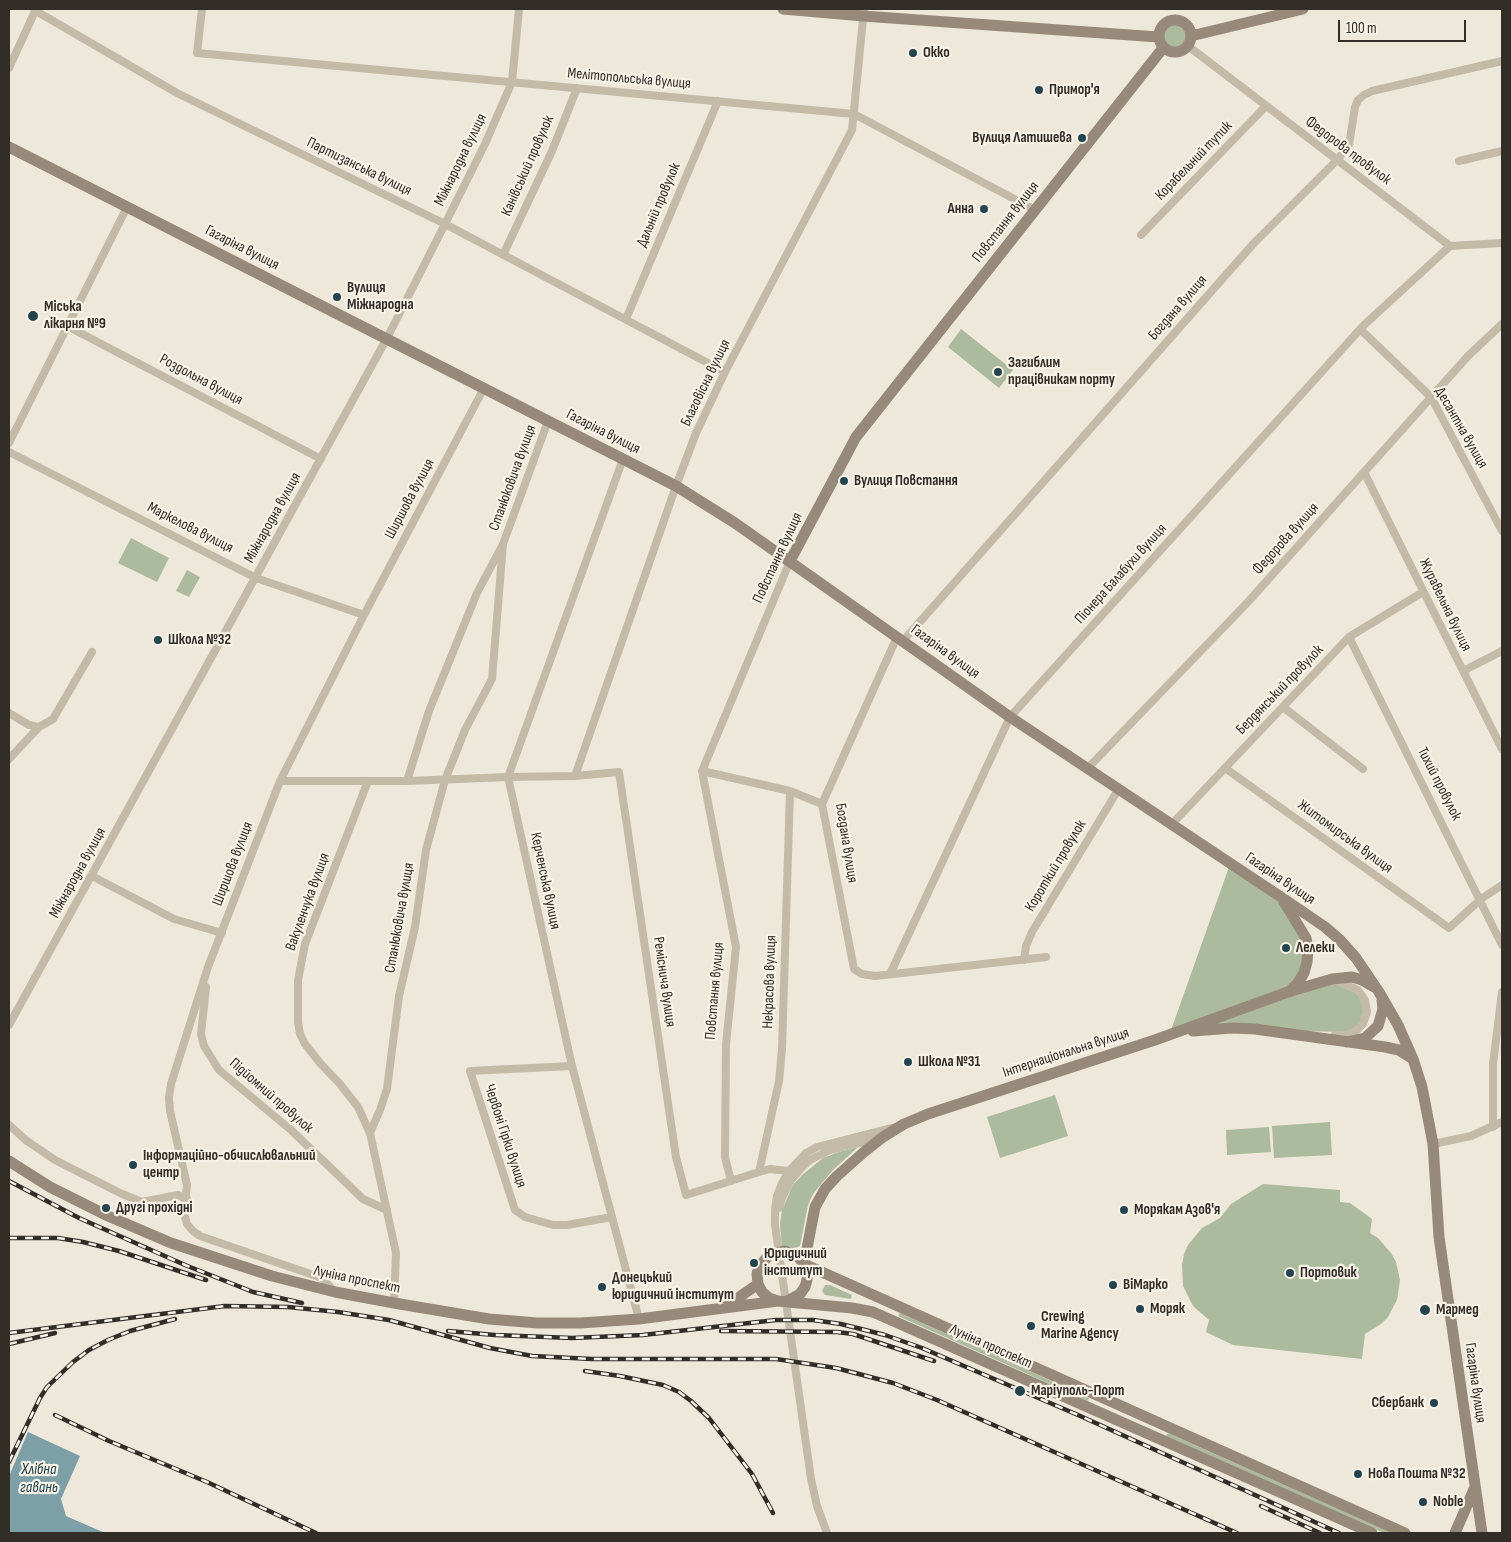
<!DOCTYPE html>
<html>
<head>
<meta charset="utf-8">
<style>
	body { margin:0 }
	#map { position:relative; width:1511px; height:1542px; overflow:hidden; background:#eee8db; font-family:"Sofia Sans Condensed",sans-serif }
	canvas { display:block }
	.frame { position:absolute; inset:0; border:10px solid #322d27; pointer-events:none }
	.scale { position:absolute; left:1338px; top:20px; width:128px; height:22px; box-sizing:border-box; border:2px solid #322d27; border-top:0; padding-left:6px; font-size:15px; line-height:18px; white-space:nowrap; color:#322d27; -webkit-text-stroke:4px #f6f2e6; paint-order:stroke }
</style>
</head>
<body>
<div id="map">
<canvas width="1511" height="1542"></canvas>
<div class="frame"></div>
<div class="scale">100 m</div>
</div>
<script>
const ctx = document.querySelector('canvas').getContext('2d');
ctx.lineJoin = 'round';
function paint(path, color) { ctx.fillStyle = color; ctx.fill(path, 'evenodd'); }
const shape = rows => new Path2D(rows.map(r => 'M' + r).join(''));
function trace(path, color, width, dash) { ctx.strokeStyle = color; ctx.lineWidth = width; ctx.lineCap = dash ? 'butt' : 'round'; ctx.setLineDash(dash || []); ctx.stroke(path); }
function label(font, color, halo, rows, align = 'center') {
  ctx.font = font + ' "Sofia Sans Condensed",sans-serif'; ctx.lineWidth = 4.5; ctx.setLineDash([]); ctx.textBaseline = 'middle'; ctx.strokeStyle = halo; ctx.fillStyle = color; for (const [text, x, y, turn = 0] of rows) {
    ctx.save(); ctx.translate(x, y); ctx.rotate((+turn || 0) * Math.PI / 180); ctx.textAlign = isNaN(turn) ? turn : align; if (halo) ctx.strokeText(text, 0, 0); ctx.fillText(text, 0, 0); ctx.restore();
  }
}
const green = shape([
	'1164 36a11 11 0 1 1 22 0a11 11 0 1 1-22 0Z',
	[961,329,1013,370,999,388,948,347],
	[131,538,169,558,157,582,118,563],
	[187,570,200,577,189,597,176,591],
	[1229,867,1278,899,1302,938,1304,950,1300,972,1286,989,1171,1030],
	[1332,983,1356,993,1362,1001,1364,1012,1361,1022,1353,1029,1343,1032,1295,1031,1207,1026,1289,996],
	[1055,1095,1068,1136,1000,1158,987,1117],
	[1330,1122,1332,1155,1274,1158,1272,1126],
	[1269,1127,1271,1152,1227,1155,1226,1130],
	[858,1147,832,1171,813,1194,808,1205,800,1246,791,1250,782,1248,780,1224,782,1210,793,1185,802,1175,823,1158,836,1153],
	[1263,1184,1340,1190,1340,1202,1350,1203,1372,1219,1370,1233,1378,1238,1391,1253,1396,1262,1400,1280,1397,1300,1388,1317,1381,1324,1365,1334,1362,1359,1233,1345,1206,1332,1209,1320,1193,1306,1183,1286,1182,1265,1184,1254,1188,1245,1202,1228,1220,1218,1231,1204],
	[825,1285,830,1285,852,1295,851,1299,825,1295,822,1291],
	[900,1313,1089,1398,1088,1401,898,1316],
	[1168,1433,1392,1533,1384,1533,1166,1436]
]);
const water = shape([
	[28,1432,80,1456,61,1499,66,1516,105,1533,9,1533,9,1476]
]);
const street = shape([
	[202,9,197,53,854,114,1035,210],
	[36,11,177,93,445,224,725,372],
	[1188,46,1450,246,1502,243],
	[9,68,36,9],
	[1459,161,1502,151],
	[1141,235,1266,106],
	[503,255,552,151,577,88],
	[626,319,718,101],
	[67,326,321,459],
	[1360,329,1431,397,1502,531],
	[9,443,127,207],
	[9,452,256,578,364,615],
	[623,459,508,777,572,1066,639,1319],
	[1364,472,1502,749],
	[897,637,822,804,854,969,862,974,875,976,1046,957],
	[1349,637,1502,945],
	[903,641,1254,243,1337,160,1349,145,1355,107,1358,100,1364,95,1372,91,1502,61],
	[1463,671,1502,651],
	[1283,707,1363,769],
	[9,713,29,725,39,727],
	[9,759,39,727,53,719,92,652],
	[1225,768,1449,928,1481,899,1502,885],
	[1087,769,1247,603,1468,356,1502,324],
	[702,771,790,791,822,804],
	[575,776,676,486,696,433,725,372,852,130,864,9],
	[280,781,407,781,508,777,575,776,619,772,676,1157,686,1195,759,1172,770,1169,789,1171],
	[368,781,305,944,298,980,298,1022,300,1034,305,1044,320,1063,340,1084,358,1107,370,1133,396,1253,394,1303],
	[407,781,429,711,477,593,503,544,548,421],
	[1171,825,1349,637,1423,592],
	[92,876,174,919,222,933],
	[1024,960,1026,946,1032,932,1118,790],
	[890,974,1010,717,1363,326,1450,246],
	[1334,980,1358,990,1365,1000,1367,1012,1363,1024,1355,1032,1343,1036,1335,1035],
	[206,987,201,1034,204,1046,219,1070,291,1130,363,1199,387,1210],
	[9,1025,387,338,445,224,485,144,512,82,519,9],
	[572,1066,470,1071,515,1210,525,1217,553,1225,567,1225,612,1217],
	[9,1125,27,1141,55,1160,120,1193,142,1202,178,1195,187,1199],
	[1493,1127,1493,1064,1502,992],
	[370,1133,380,1110,387,1089,399,996,415,927,426,850,445,780,465,730,492,679,503,544],
	[1433,1144,1471,1136,1502,1122],
	[759,1172,779,1081,782,1049,790,791],
	[731,1181,725,1157,726,1044,736,947,702,771,790,561],
	[779,1208,782,1198,792,1179,802,1167,810,1160,830,1150,879,1138],
	[334,1291,322,1278,200,1236,193,1231,187,1224,184,1213,187,1185,170,1111,169,1098,171,1084,208,967,280,781,364,615,484,388],
	[827,1533,817,1506,811,1479,775,1225,775,1210,777,1196,782,1183,789,1171,806,1153,817,1147,895,1127]
]);
const secondary = shape([
	[783,9,863,16,1158,37],
	'1159 36a16 16 0 1 1 32 0a16 16 0 1 1-32 0Z',
	[1191,36,1303,9],
	[9,147,676,486,735,523,1010,717,1281,897,1325,927,1340,940,1356,958,1379,992,1398,1025,1413,1059,1422,1087,1433,1144,1439,1237,1482,1533],
	[790,561,856,437,1163,48],
	[1284,902,1306,938,1308,949,1307,962,1304,973,1297,984,1289,992],
	[1193,1031,1232,1028,1255,1029,1385,1047,1399,1050,1413,1059],
	[1347,1042,1365,1038,1378,1026,1383,1009,1382,1000],
	[9,1161,50,1187,108,1216,171,1243,272,1276,335,1292,394,1303,489,1319,537,1323,581,1323,639,1319,778,1301,852,1308,873,1312,1372,1533],
	[804,1264,815,1207,825,1189,837,1176,864,1152,883,1137,904,1124,928,1114,1155,1040,1288,992,1332,979,1352,977,1362,980,1374,987],
	[804,1264,1405,1533],
	[778,1301,769,1298,762,1292,758,1284,757,1274,759,1267,769,1255,784,1251,792,1253,799,1258,804,1264,807,1272,807,1280,805,1287,800,1294,787,1301],
	[725,1307,758,1284],
	[1455,1533,1475,1487]
]);
const rail = shape([
	[9,1181,79,1218,185,1265,253,1292,302,1303],
	[9,1238,58,1238,83,1242,119,1251,206,1280],
	[448,1331,495,1335,572,1338,643,1335,776,1320,813,1320,841,1324,885,1335,922,1348,1078,1415,1339,1533],
	[721,1331,837,1332,853,1334,934,1361],
	[9,1333,225,1306,288,1307,338,1312,389,1320,490,1348,532,1356,592,1359,776,1359,836,1368,893,1383,937,1400,1237,1533],
	[9,1344,55,1333],
	[585,1371,620,1376,663,1385,679,1392,691,1401,709,1418,752,1474,773,1513],
	[55,1415,109,1441,207,1482,316,1533],
	[9,1462,40,1398,47,1387,73,1362,89,1350,108,1340,130,1331,175,1319],
	[1261,1506,1320,1533]
]);
const markers = [
	[913,53,5,"#22444f"],
	[1039,90,5,"#22444f"],
	[1082,138,5,"#22444f"],
	[984,209,5,"#22444f"],
	[337,297,5,"#22444f"],
	[33,316,6,"#22444f"],
	[998,372,5,"#22444f"],
	[844,481,5,"#22444f"],
	[158,640,5,"#22444f"],
	[1286,948,5,"#22444f"],
	[908,1062,5,"#22444f"],
	[133,1165,5,"#22444f"],
	[106,1208,5,"#22444f"],
	[1124,1210,5,"#22444f"],
	[754,1263,5,"#22444f"],
	[1290,1273,5,"#22444f"],
	[1113,1285,5,"#22444f"],
	[602,1287,5,"#22444f"],
	[1140,1309,5,"#22444f"],
	[1425,1310,6,"#22444f"],
	[1031,1326,5,"#22444f"],
	[1020,1391,6,"#22444f"],
	[1434,1403,5,"#22444f"],
	[1358,1474,5,"#22444f"],
	[1423,1502,5,"#22444f"]
];
const poiNames = [
	["Окко",923,53],
	["Примор'я",1049,90],
	["Вулиця Латишева",1072,138,"right"],
	["Анна",974,209,"right"],
	["Вулиця",347,288],
	["Міжнародна",347,305],
	["Міська",44,307],
	["лікарня №9",44,324],
	["Загиблим",1008,363],
	["працівникам порту",1008,380],
	["Вулиця Повстання",854,481],
	["Школа №32",168,640],
	["Лелеки",1296,948],
	["Школа №31",918,1062],
	["Інформаційно-обчислювальний",143,1156],
	["центр",143,1173],
	["Другі прохідні",116,1208],
	["Морякам Азов'я",1134,1210],
	["Юридичний",764,1254],
	["інститут",764,1271],
	["Портовик",1300,1273],
	["Донецький",612,1278],
	["юридичний інститут",612,1295],
	["ВіМарко",1123,1285],
	["Моряк",1150,1309],
	["Мармед",1436,1310],
	["Crewing",1041,1317],
	["Marine Agency",1041,1334],
	["Маріуполь-Порт",1031,1391],
	["Сбербанк",1424,1403,"right"],
	["Нова Пошта №32",1368,1474],
	["Noble",1433,1502]
];
const streetNames = [
	["Мелітопольська вулиця",629,79,5],
	["Федорова провулок",1348,151,37],
	["Міжнародна вулиця",461,160,-64],
	["Корабельний тупик",1194,161,-46],
	["Канівський провулок",528,166,-66],
	["Партизанська вулиця",359,167,26],
	["Дальній провулок",659,205,-67],
	["Повстання вулиця",1006,222,-52],
	["Гагаріна вулиця",242,248,27],
	["Богдана вулиця",1178,308,-49],
	["Роздольна вулиця",201,380,28],
	["Благовісна вулиця",706,383,-64],
	["Десантна вулиця",1461,428,60],
	["Гагаріна вулиця",603,432,27],
	["Станюковича вулиця",513,478,-70],
	["Ширшова вулиця",410,499,-62],
	["Міжнародна вулиця",273,518,-61],
	["Маркелова вулиця",190,528,27],
	["Федорова вулиця",1286,539,-48],
	["Повстання вулиця",778,558,-65],
	["Піонера Балабухи вулиця",1121,574,-48],
	["Журавельна вулиця",1445,605,64],
	["Гагаріна вулиця",945,652,36],
	["Бердянський провулок",1280,690,-46],
	["Тихий провулок",1439,784,63],
	["Житомирська вулиця",1345,837,36],
	["Богдана вулиця",846,843,81],
	["Ширшова вулиця",233,864,-69],
	["Короткий провулок",1056,866,-59],
	["Міжнародна вулиця",78,873,-61],
	["Гагаріна вулиця",1280,879,34],
	["Керченська вулиця",545,881,78],
	["Вакуленчука вулиця",308,902,-70],
	["Станюковича вулиця",400,918,-80],
	["Реміснича вулиця",664,982,82],
	["Некрасова вулиця",770,982,-88],
	["Повстання вулиця",715,991,-85],
	["Інтернаціональна вулиця",1066,1053,-18],
	["Підйомний провулок",271,1096,41],
	["Червоні Гірки вулиця",505,1136,72],
	["Луніна проспект",357,1280,12],
	["Луніна проспект",991,1347,24],
	["Гагаріна вулиця",1475,1383,82]
];
const waterNames = [
	["Хлібна",39,1470],
	["гавань",39,1488]
];
paint(green, '#acbb9d');
paint(water, '#7d9fa8');
trace(street, '#c4baa8', 8);
trace(secondary, '#988a7a', 11);
trace(rail, '#322d27', 4.5);
trace(rail, '#f6f2e6', 2.5, [8]);
for (const [x, y, r, color] of markers) { const dot = new Path2D(); dot.arc(x, y, r, 0, 2 * Math.PI); ctx.fillStyle = color; ctx.fill(dot); trace(dot, '#f6f2e6', 2); }
label('bold 15px', '#322d27', '#f6f2e6', poiNames, 'left');
label('15px', '#322d27', '#f6f2e6', streetNames);
label('italic 16px', '#22444f', '#f6f2e6', waterNames);
</script>
</body>
</html>
